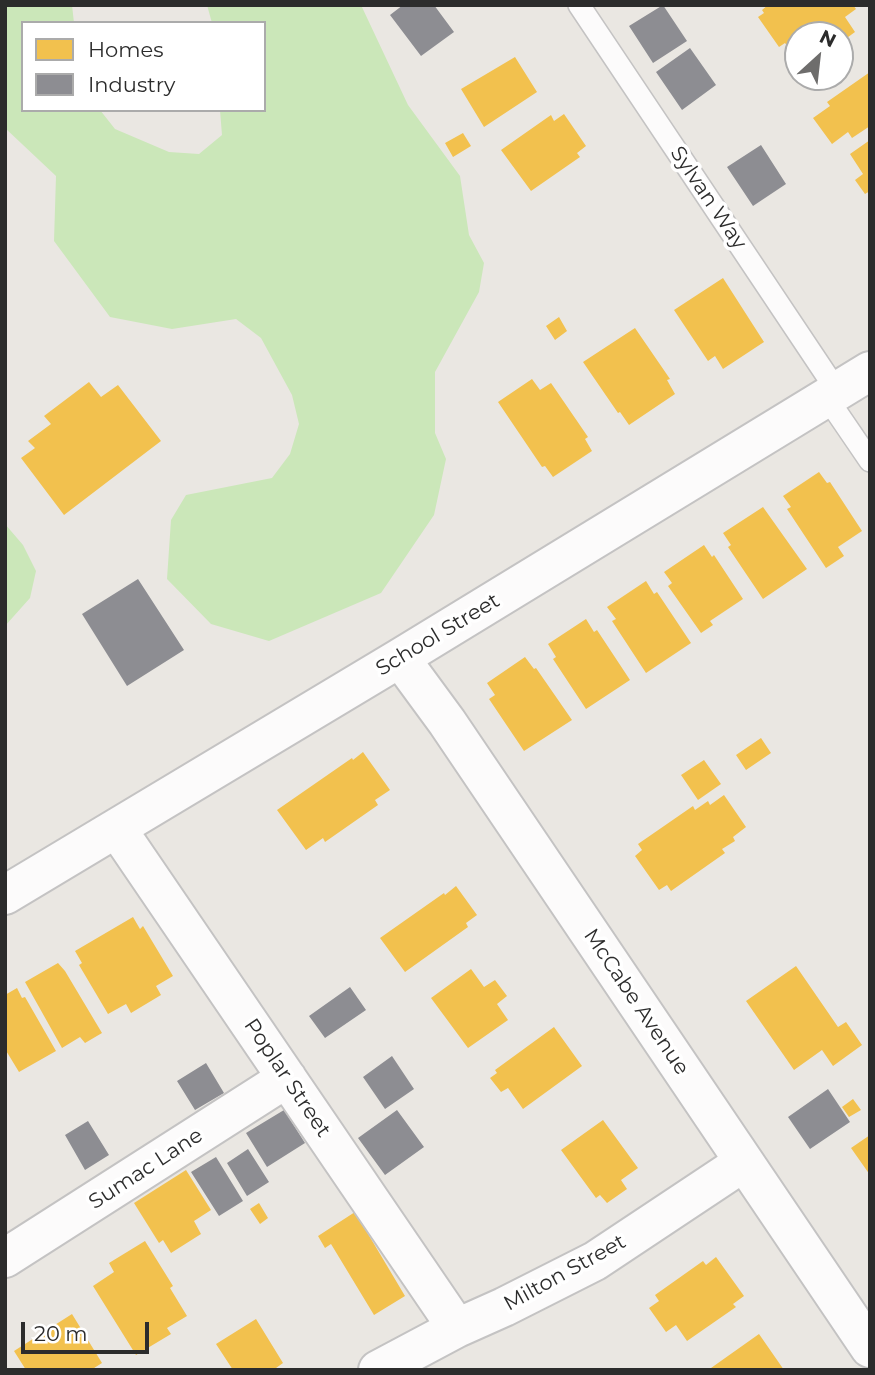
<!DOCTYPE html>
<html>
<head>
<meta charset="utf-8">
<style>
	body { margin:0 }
	#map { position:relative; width:875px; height:1375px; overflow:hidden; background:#eae7e2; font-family:Montserrat,sans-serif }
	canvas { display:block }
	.frame { position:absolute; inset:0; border:7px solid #2c2c2c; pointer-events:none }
	.legend { position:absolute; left:21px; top:21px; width:245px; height:91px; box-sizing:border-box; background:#fff; border:2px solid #ababab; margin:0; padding:9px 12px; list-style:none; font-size:21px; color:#2c2c2c }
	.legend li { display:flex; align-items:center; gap:14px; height:35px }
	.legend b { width:35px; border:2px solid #ababab }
	.north { position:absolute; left:784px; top:21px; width:70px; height:70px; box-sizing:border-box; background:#fff; border:2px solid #ababab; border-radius:50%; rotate:27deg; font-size:19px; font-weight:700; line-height:28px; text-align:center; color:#2c2c2c }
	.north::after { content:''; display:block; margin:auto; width:24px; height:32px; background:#6e6d6c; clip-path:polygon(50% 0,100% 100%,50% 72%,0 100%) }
	.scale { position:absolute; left:21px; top:1322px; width:128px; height:32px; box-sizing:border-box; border:4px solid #2c2c2c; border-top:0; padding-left:9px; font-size:21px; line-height:24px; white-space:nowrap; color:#2c2c2c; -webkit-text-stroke:5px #fff; paint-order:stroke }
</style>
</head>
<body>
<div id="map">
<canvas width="875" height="1375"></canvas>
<div class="frame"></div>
<ul class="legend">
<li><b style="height:19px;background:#f2c14e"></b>Homes</li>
<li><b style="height:19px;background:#8d8d92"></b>Industry</li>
</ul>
<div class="north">N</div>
<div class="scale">20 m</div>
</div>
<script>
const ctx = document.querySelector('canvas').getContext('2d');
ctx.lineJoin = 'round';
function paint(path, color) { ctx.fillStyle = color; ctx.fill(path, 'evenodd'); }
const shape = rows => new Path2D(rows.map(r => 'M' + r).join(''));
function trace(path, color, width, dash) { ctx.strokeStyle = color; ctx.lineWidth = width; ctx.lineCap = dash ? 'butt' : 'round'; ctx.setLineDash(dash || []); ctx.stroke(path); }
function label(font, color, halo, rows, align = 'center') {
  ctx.font = font + ' Montserrat,sans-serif'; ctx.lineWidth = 7; ctx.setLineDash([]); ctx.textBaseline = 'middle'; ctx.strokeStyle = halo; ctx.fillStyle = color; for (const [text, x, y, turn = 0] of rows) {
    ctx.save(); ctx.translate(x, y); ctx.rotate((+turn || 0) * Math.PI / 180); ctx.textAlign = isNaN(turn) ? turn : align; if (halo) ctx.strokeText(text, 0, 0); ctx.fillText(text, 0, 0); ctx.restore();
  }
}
const green = shape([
	[5,5,72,5,74,23,23,23,23,110,100,110,115,129,169,152,199,154,222,135,220,110,264,110,264,23,212,23,207,5,361,5,408,105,460,176,469,235,484,263,479,292,435,372,435,433,446,459,434,515,381,593,269,641,211,624,167,579,171,520,186,495,272,478,290,454,299,424,292,395,261,338,236,319,172,329,110,317,54,241,56,176,5,128],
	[5,524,23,545,36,571,30,598,5,626]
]);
const homes = shape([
	[768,5,853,5,856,9,845,17,855,32,840,43,840,35,798,35,798,61,785,43,779,47,758,17,764,13,762,10],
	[515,57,537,92,484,127,461,89],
	[870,72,870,126,852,138,848,132,832,144,813,118,830,106,827,102],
	[564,114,586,146,577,153,580,157,531,191,501,150,551,115,554,121],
	[463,133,471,146,453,157,445,143],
	[870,140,870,191,865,194,855,180,863,174,850,154],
	[723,278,764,342,723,369,715,356,708,361,674,310],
	[559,317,567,331,555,340,546,326],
	[635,328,670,379,667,380,675,394,629,425,620,412,618,413,583,362],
	[532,379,540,390,551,383,588,437,585,439,592,451,553,477,545,466,542,467,498,402],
	[89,382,101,397,118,385,161,441,64,515,21,458,35,448,28,441,51,424,44,416],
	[819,472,827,483,830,482,862,531,838,547,844,556,826,568,787,509,791,507,783,496],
	[763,507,807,569,763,599,728,547,731,545,723,533],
	[704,545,712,557,714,555,743,599,710,621,713,625,701,633,668,586,672,583,664,572],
	[646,581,654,594,657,592,691,643,646,673,612,621,616,619,607,607],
	[586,619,594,632,597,630,630,680,586,709,553,659,556,657,548,644],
	[525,657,534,669,536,668,572,720,524,751,489,699,495,695,487,683],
	[761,738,771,753,746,770,736,755],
	[363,752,390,790,375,800,378,805,325,842,323,838,306,850,277,810,352,758,353,760],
	[704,760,721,784,698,800,681,775],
	[724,795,746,827,733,837,735,841,722,849,725,853,671,891,667,885,659,890,635,856,642,850,638,844,693,806,695,810,708,801,710,805],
	[456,886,477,915,466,923,468,927,405,972,380,938,444,893,445,895],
	[133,917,140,929,143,926,173,976,156,986,161,995,131,1013,126,1004,108,1014,79,965,82,963,75,951],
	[58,963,65,971,102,1033,85,1043,80,1037,62,1048,25,982],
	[796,966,838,1027,846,1022,862,1045,833,1066,822,1050,794,1070,746,1001],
	[471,969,484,987,495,980,507,996,497,1004,508,1020,468,1048,431,998],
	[17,988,22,998,25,997,56,1051,19,1072,5,1049,5,995],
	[554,1027,582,1066,523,1109,508,1088,501,1092,490,1078,497,1073,495,1070],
	[853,1099,861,1110,849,1117,842,1107],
	[603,1120,638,1168,621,1180,627,1189,607,1203,600,1195,596,1198,561,1150],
	[870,1135,870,1175,851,1148],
	[186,1170,211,1210,194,1221,201,1234,171,1253,163,1240,159,1243,134,1203],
	[259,1203,268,1218,260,1224,250,1209],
	[355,1212,405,1296,374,1315,331,1244,325,1248,318,1236],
	[145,1241,173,1286,170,1288,187,1316,167,1328,171,1334,136,1355,93,1286,114,1272,109,1263],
	[716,1257,744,1296,733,1304,736,1307,687,1341,676,1325,666,1332,649,1308,659,1301,655,1295,703,1261,706,1265],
	[72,1314,102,1363,91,1370,26,1370,14,1351],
	[256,1319,283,1363,276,1368,277,1370,233,1370,216,1344],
	[759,1334,784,1370,713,1370,711,1368]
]);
const industry = shape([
	[403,5,434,5,454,32,421,56,390,15],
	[663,5,687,41,653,63,629,26],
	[690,48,716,85,682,110,656,72],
	[761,145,786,184,753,206,727,167],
	[138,579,184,650,127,686,82,614],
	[350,987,366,1010,325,1038,309,1016],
	[392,1056,414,1089,385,1109,363,1077],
	[206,1063,224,1093,195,1110,177,1081],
	[828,1089,850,1122,810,1149,788,1117],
	[284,1110,305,1143,267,1167,246,1133],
	[397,1110,424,1147,385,1175,358,1138],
	[88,1121,109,1155,85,1170,65,1135],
	[248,1149,269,1182,247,1196,227,1163],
	[216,1157,243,1201,219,1216,191,1172]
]);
const lane = shape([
	[579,5,837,391],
	[827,398,870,461]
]);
const street = shape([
	[400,658,447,722,870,1348],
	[117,829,457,1328],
	[5,895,400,658,870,371],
	[5,1258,287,1078],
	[378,1370,457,1328,504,1307,595,1261,744,1162]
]);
const streetNames = [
	["Sylvan Way",708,198,56],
	["School Street",438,635,-31],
	["McCabe Avenue",636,1002,56],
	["Poplar Street",287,1078,56],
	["Sumac Lane",146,1169,-33],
	["Milton Street",565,1273,-29]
];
paint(green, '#cbe7b9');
paint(homes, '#f2c14e');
paint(industry, '#8d8d92');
trace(lane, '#c4c3c3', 24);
trace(street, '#c4c3c3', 42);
trace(lane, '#fcfbfb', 21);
trace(street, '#fcfbfb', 38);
label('21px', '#2c2c2c', '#fff', streetNames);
</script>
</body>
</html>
